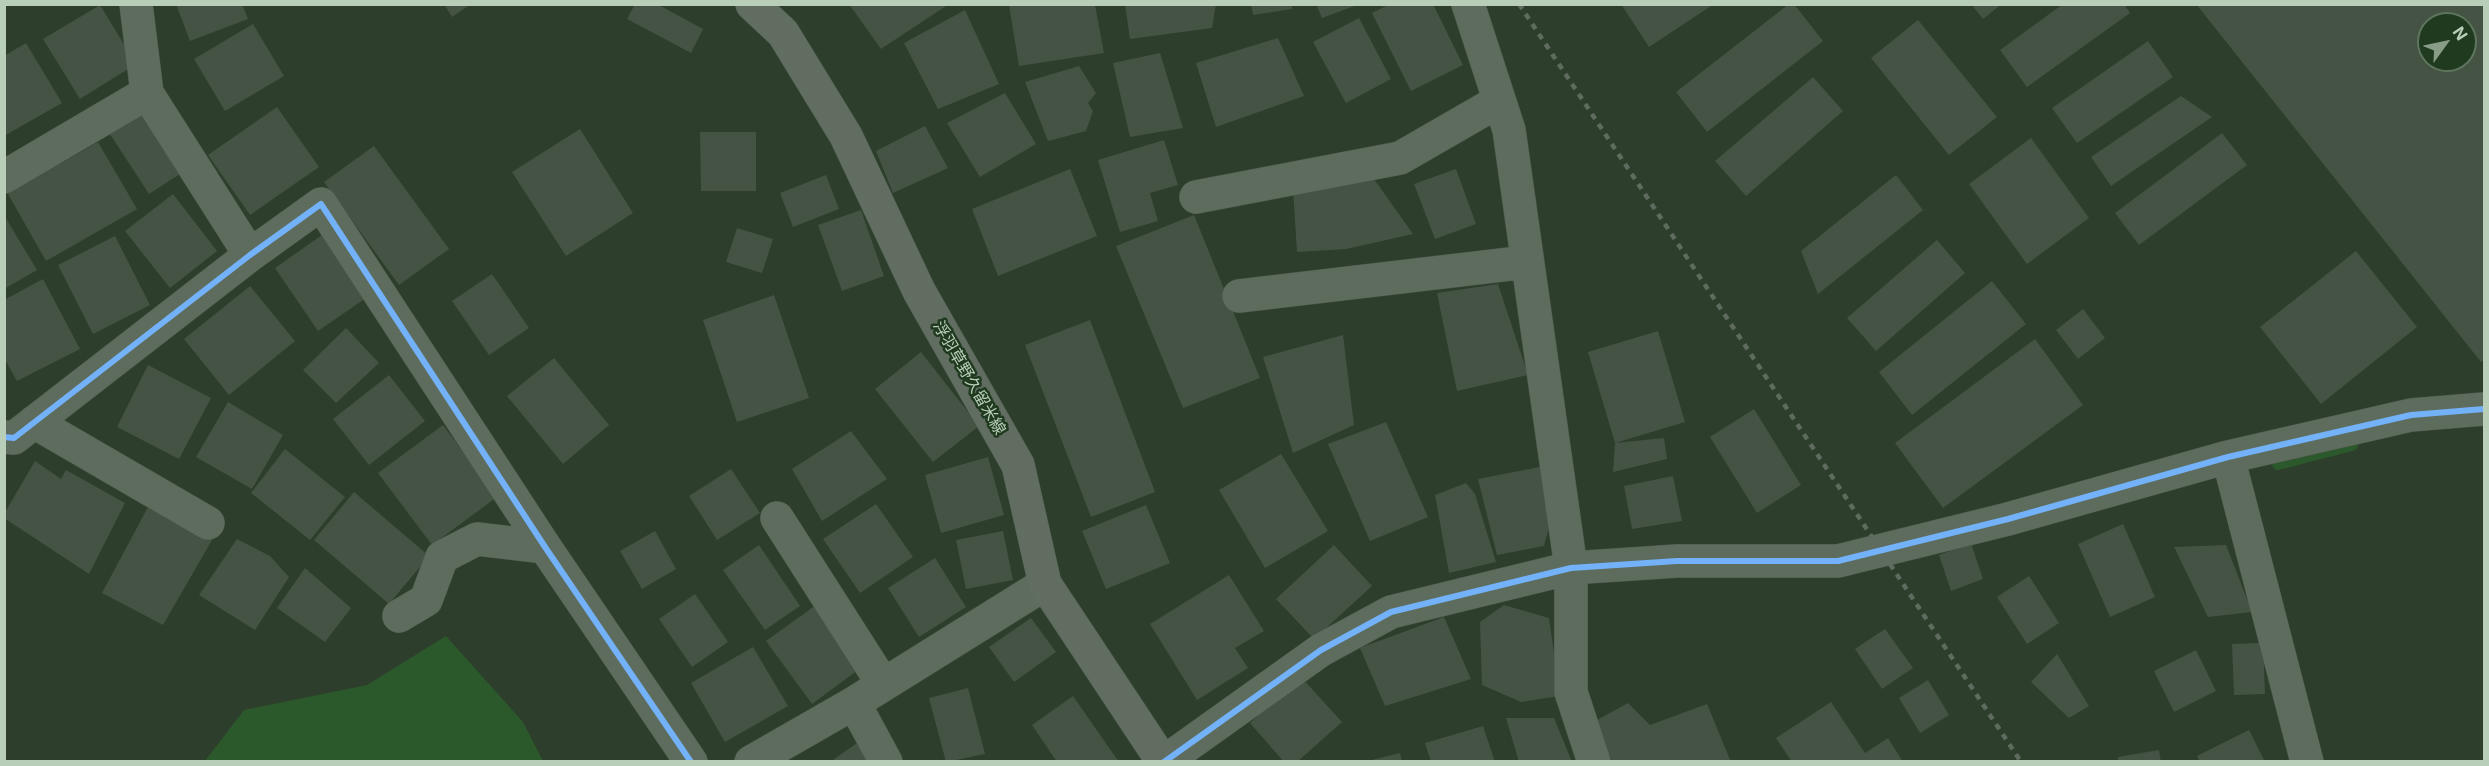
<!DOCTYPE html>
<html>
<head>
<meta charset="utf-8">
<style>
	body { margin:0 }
	#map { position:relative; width:2489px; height:766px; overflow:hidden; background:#2d3e2d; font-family:Inter,sans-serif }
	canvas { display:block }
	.frame { position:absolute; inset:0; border:6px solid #b9ceb9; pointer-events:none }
	.north { position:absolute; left:2417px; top:12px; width:60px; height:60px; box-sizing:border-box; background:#203a1f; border:2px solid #5d755d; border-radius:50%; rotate:57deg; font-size:16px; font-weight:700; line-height:24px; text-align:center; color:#b9ceb9 }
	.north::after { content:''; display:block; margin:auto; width:21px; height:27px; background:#889c88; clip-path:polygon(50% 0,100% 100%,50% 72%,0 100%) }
</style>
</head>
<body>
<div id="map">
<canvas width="2489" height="766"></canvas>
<div class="frame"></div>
<div class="north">N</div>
</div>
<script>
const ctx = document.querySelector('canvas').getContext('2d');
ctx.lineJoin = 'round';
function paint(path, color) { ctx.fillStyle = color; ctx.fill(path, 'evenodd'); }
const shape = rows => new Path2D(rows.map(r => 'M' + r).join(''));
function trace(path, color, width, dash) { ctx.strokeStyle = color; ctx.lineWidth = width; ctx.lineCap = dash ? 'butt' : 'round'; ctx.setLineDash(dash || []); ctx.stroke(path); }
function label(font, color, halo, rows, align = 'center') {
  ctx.font = font + ' Inter,"Noto Sans JP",sans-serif'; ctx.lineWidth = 5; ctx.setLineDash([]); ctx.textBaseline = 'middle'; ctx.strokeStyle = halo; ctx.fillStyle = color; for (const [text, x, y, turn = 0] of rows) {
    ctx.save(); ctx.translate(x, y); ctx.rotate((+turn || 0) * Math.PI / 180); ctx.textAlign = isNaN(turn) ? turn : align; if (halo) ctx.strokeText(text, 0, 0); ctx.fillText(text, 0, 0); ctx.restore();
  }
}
const water = shape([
	[446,636,523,722,543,761,205,761,244,710,367,685]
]);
const stream = shape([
	[2278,464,2352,445]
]);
const building = shape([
	[176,4,242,4,248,19,190,41],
	[444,4,471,4,452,17],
	[635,4,657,4,703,29,691,53,627,19],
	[849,4,949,4,881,49],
	[1125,4,1216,4,1212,28,1130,39],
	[1251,4,1292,4,1292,9,1253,15],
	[1316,4,1357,4,1357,5,1322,18],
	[1390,4,1433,4,1463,65,1411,91,1372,13],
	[1621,4,1714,4,1649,47],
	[1789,4,1794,4,1823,41,1707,132,1676,92],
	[1971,4,2002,4,1983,19],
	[2063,4,2124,4,2130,13,2027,87,2000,50],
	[2196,4,2484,4,2484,360,2481,362],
	[2429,24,2465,24,2465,60,2429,60],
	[100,5,136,64,80,99,43,39],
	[1009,5,1095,5,1104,53,1019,66],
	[965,10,999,84,938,109,904,43],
	[1359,18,1391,79,1346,103,1313,42],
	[1918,20,1997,117,1949,155,1871,58],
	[253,24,284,76,225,111,194,59],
	[1278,38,1304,96,1216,127,1196,63],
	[2148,41,2173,77,2077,143,2052,108],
	[26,43,62,103,4,136,4,56],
	[1160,53,1183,128,1130,137,1113,63],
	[1079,66,1096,93,1088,103,1093,111,1086,131,1048,141,1025,82],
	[1813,77,1843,111,1746,196,1715,161],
	[1005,93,1036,144,980,177,947,123],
	[2181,96,2212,117,2111,186,2091,157],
	[140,106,183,172,149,194,106,128],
	[277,107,319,167,250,215,208,155],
	[925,126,948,168,893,193,876,151],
	[580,129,633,213,566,256,512,172],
	[700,132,756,132,756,191,701,191],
	[2222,133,2247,165,2139,245,2115,213],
	[2031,138,2089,218,2027,264,1969,184],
	[1164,140,1178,185,1150,193,1158,221,1120,232,1098,160],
	[98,142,137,209,46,261,8,194],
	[374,146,449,249,399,285,324,182],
	[1070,169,1097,236,998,276,972,209],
	[1456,169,1476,224,1435,239,1414,184],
	[826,175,839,209,793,227,780,193],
	[1896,175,1923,210,1818,294,1801,251],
	[1374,179,1413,234,1346,249,1297,252,1293,189],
	[173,194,217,251,170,288,125,231],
	[861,210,884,276,842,291,818,225],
	[4,215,37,270,4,289],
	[1194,215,1260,378,1183,408,1116,246],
	[737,228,773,239,762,273,726,262],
	[322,235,366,298,318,331,275,268],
	[115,236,150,305,93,334,58,265],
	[1937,240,1965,273,1876,351,1847,318],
	[2356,251,2417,327,2321,404,2260,327],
	[492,274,529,328,489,355,452,301],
	[43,279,80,349,17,381,4,358,4,300],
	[1992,281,2026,324,1912,415,1879,372],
	[1498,284,1528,375,1457,391,1437,293],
	[250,286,295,341,229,395,184,339],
	[774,295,809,398,737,422,703,320],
	[2083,309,2105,338,2078,359,2056,330],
	[1090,320,1155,492,1091,517,1025,345],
	[346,328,379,363,336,403,303,370],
	[1658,331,1685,422,1615,443,1588,352],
	[1343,335,1354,425,1293,453,1263,357],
	[2035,339,2083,405,1943,508,1895,443],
	[921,352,979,426,933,462,875,389],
	[554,358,609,425,563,464,507,396],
	[148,365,211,398,179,459,117,427],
	[389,375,425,421,369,465,333,419],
	[228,402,283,435,252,489,196,457],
	[1754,409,1801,485,1757,513,1710,437],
	[1386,422,1428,517,1370,541,1328,444],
	[443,425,497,497,432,545,378,473],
	[851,431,887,479,822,521,792,469],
	[1664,438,1667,459,1613,472,1615,443],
	[285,449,345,497,310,540,251,493],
	[1281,454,1328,531,1265,568,1219,490],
	[988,457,1004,515,941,533,925,475],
	[35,461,61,479,66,470,125,503,89,574,4,518,4,514],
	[1540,467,1554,507,1544,546,1497,555,1478,479],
	[731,469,760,513,717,540,689,496],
	[1673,476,1682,521,1632,529,1624,486],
	[1466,483,1475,494,1496,562,1449,573,1435,495],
	[354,492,429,556,389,604,314,540],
	[876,504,913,557,860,593,823,539],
	[1146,505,1170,563,1106,589,1082,531],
	[148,507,160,509,212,540,163,625,102,593],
	[2123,524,2155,597,2110,617,2078,544],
	[655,531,676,569,642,589,620,551],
	[1003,531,1013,580,966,589,956,540],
	[237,539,270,556,289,577,255,630,199,595],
	[1971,543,1983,579,1951,591,1939,555],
	[759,545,800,606,765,630,723,570],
	[1334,545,1372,586,1314,639,1276,599],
	[2226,545,2252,612,2208,617,2174,547],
	[935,558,966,607,919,637,888,588],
	[305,568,351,608,325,642,277,608],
	[1229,575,1264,631,1235,648,1248,668,1197,700,1150,624],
	[2029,576,2059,623,2027,644,1997,597],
	[695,594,728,642,692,667,659,619],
	[816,605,862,667,812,704,766,641],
	[1504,605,1549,618,1560,696,1521,702,1482,685,1480,622],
	[1444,617,1471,679,1385,706,1360,648],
	[1031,618,1056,652,1014,682,989,647],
	[1885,629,1913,668,1882,689,1855,649],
	[2263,643,2265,694,2234,695,2232,644],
	[753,647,788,706,725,742,691,683],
	[2196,650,2216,691,2174,712,2154,671],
	[2057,654,2089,706,2069,718,2031,682],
	[1301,677,1342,722,1297,762,1284,762,1250,723],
	[1928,680,1949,715,1920,733,1899,698],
	[968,688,985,754,946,762,929,698],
	[1073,696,1119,762,1057,762,1032,725],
	[1831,702,1865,753,1888,738,1903,762,1792,762,1776,738],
	[1628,703,1650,725,1707,704,1731,762,1612,762,1597,720],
	[1506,718,1554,718,1572,762,1519,762],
	[1483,726,1495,762,1431,762,1425,743],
	[2249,730,2265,762,2200,762,2197,756],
	[860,741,873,762,830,762],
	[2159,750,2161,762,2118,762,2118,757],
	[1400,753,1402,762,1368,762,1368,761]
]);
const minor = shape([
	[136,4,147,93,250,255],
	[1468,4,1509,130,1571,568,1571,692,1594,762],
	[4,177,147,93],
	[1196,197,1400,158,1499,101],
	[1239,296,1527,262],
	[34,422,208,523],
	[4,437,14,438,250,255,321,204,545,547,691,762],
	[2228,457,2307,762],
	[777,518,883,684],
	[399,616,426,600,442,557,477,539,545,547],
	[854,703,886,762],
	[751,762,854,703,1045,584],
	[1164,762,1321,650,1391,612,1571,568,1677,561,1838,561,2008,519,2228,457,2411,415,2484,409]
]);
const primary = shape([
	[752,4,783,33,846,136,919,291,1018,465,1045,584,1163,762]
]);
const rail = shape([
	[1519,4,2021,762]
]);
const cycleway = shape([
	[4,437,14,438,250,255,321,204,545,547,691,762],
	[1164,762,1321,650,1391,612,1571,568,1677,561,1838,561,2008,519,2228,457,2411,415,2484,409]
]);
const streetNames = [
	["浮羽草野久留米線",969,378,60]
];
paint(water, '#2c592b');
trace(stream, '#2c592b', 12);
paint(building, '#455345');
trace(minor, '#4c584c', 34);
trace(primary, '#4b5a4b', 34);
trace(minor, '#5e6c5e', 33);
trace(primary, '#606d60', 33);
trace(rail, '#5e6b5e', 4.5, [6, 6]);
trace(cycleway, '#73b2f8', 6);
label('16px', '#b9ceb9', '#203a1f', streetNames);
</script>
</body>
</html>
